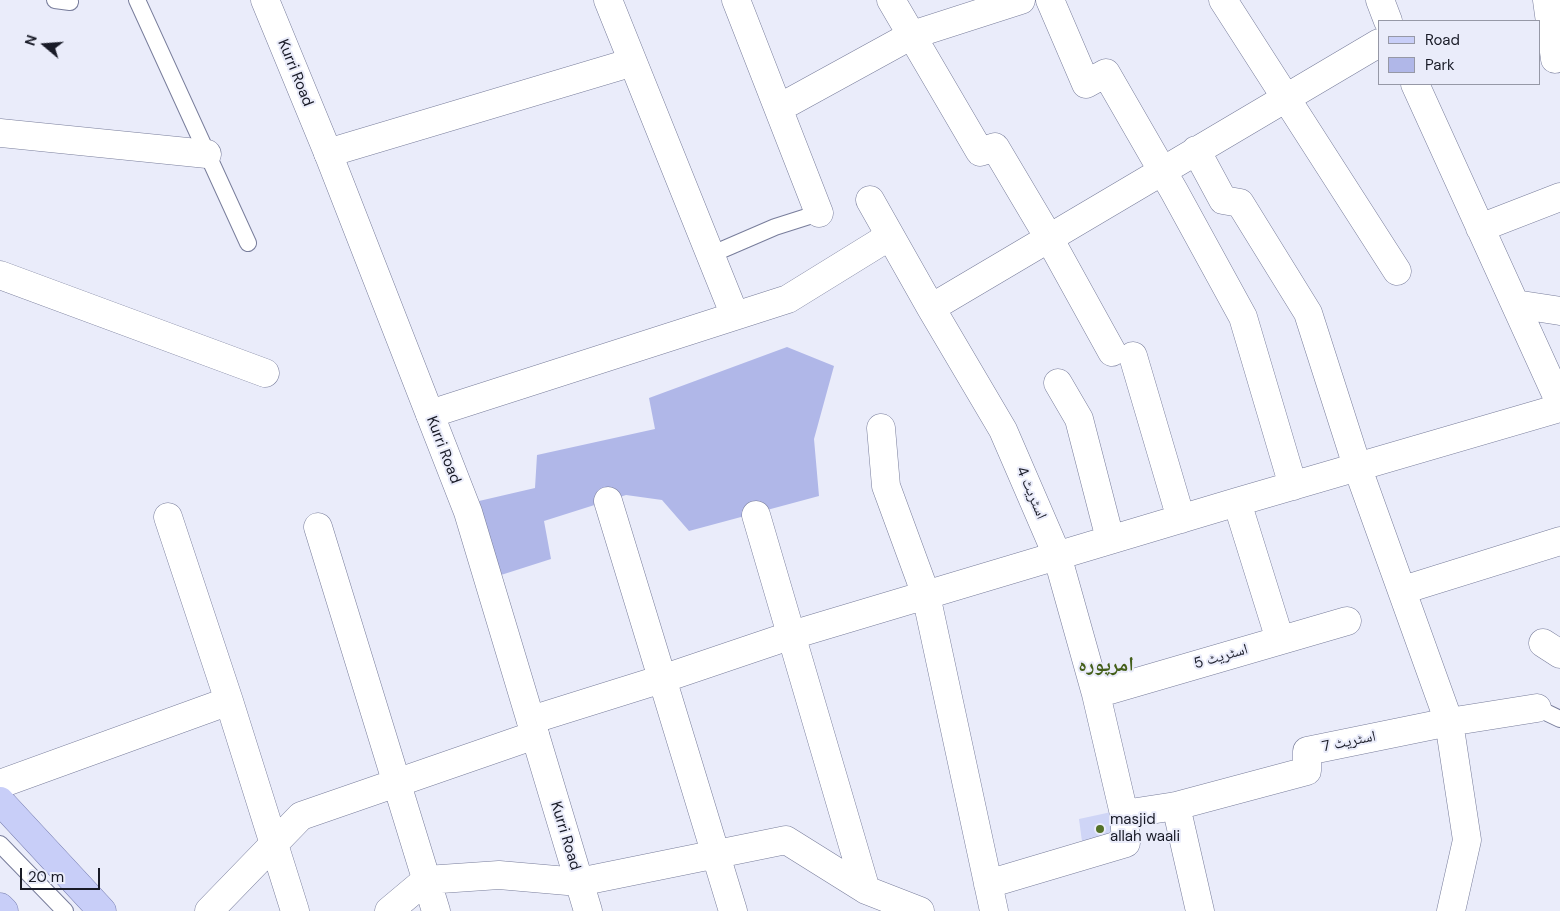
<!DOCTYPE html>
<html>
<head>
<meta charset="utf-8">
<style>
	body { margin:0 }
	#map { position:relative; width:1560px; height:911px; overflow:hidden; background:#eaecfa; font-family:"DM Sans",sans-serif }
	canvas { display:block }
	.legend { position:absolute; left:1378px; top:20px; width:162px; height:65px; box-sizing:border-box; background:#eaecfa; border:1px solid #9698a6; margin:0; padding:6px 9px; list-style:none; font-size:15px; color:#191b27 }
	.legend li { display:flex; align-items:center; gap:10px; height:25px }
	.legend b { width:25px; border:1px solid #9698a6 }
	.north { position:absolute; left:20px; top:20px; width:50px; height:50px; -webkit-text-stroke:4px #eaecfa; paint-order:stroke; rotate:288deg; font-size:14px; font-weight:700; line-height:20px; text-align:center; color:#191b27 }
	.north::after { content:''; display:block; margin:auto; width:18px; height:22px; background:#191b27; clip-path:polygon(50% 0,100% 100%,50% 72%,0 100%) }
	.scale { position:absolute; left:20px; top:868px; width:80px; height:22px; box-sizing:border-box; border:2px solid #191b27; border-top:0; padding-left:6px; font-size:15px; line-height:18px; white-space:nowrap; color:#191b27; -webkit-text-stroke:4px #eaecfa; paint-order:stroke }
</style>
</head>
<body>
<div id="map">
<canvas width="1560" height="911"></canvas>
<ul class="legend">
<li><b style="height:6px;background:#c8cef8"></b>Road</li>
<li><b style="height:14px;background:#b0b7e8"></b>Park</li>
</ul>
<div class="north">N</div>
<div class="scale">20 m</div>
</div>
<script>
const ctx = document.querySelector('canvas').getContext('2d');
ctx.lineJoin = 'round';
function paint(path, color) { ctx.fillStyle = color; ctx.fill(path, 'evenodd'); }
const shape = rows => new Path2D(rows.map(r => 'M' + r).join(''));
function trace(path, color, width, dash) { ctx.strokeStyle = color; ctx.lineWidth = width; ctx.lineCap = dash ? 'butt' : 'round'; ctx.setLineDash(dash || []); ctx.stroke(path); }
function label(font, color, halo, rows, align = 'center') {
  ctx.font = font + ' "DM Sans","Noto Naskh Arabic",sans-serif'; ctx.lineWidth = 4; ctx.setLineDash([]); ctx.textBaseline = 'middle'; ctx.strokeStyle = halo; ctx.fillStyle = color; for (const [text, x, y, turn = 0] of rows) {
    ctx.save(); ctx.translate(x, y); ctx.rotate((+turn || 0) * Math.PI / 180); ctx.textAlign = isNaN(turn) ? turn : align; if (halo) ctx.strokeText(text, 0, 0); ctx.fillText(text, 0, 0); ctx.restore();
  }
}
const green = shape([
	[787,347,834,366,814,439,819,496,689,531,662,500,626,495,544,521,551,559,501,575,479,501,535,488,537,455,655,429,649,398]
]);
const building = shape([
	[1116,811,1121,839,1083,849,1079,819]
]);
const service = shape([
	[55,0,70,2],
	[137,0,248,243],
	[710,255,775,227,819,213],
	[1537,708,1560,719],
	[0,844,65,911]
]);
const minor = shape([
	[608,0,735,316],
	[736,0,819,213],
	[891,0,980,152,995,147,1049,238,1112,352],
	[1050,0,1086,84,1106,73,1174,191,1243,317,1293,486],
	[1223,0,1397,271],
	[1380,0,1388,21],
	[1547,0,1555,59],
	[1415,84,1560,403],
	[779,108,912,35,1021,0],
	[0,133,207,154],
	[1196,150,1223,200,1240,203,1308,313,1357,466,1449,722,1467,840,1451,911],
	[328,153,633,62],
	[870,200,931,308,1003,430,1057,555,1096,694,1124,814,1126,843,988,884],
	[1480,228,1560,197],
	[0,275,265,373],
	[1515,304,1560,311],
	[931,308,1379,43],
	[1133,356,1181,519],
	[1058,383,1079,419,1110,539],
	[430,414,788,299,890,236],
	[881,428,886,486,926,595,994,911],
	[608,501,733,911],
	[1237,502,1280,640],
	[756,515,866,890],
	[168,517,229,701,295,911],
	[318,527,436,911],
	[1403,590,1560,541],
	[1543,643,1560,654],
	[1096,694,1347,621],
	[531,720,662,679,792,635,1237,502,1560,408],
	[0,784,229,701],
	[1176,806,1200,911],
	[1124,814,1176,806,1307,771,1307,751,1449,722,1537,708],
	[209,911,301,816,535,735],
	[389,911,426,880,499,875,579,882,786,840,866,890,920,911]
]);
const tertiary = shape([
	[265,0,328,153,468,512,588,911]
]);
const primary = shape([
	[0,801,102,911],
	[0,907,4,911]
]);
const markers = [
	[1100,829,5,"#537127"]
];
const streetNames = [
	["Kurri Road",295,73,68],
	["Kurri Road",443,450,69],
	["اسٹریٹ 4",1031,493,67],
	["اسٹریٹ 5",1221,657,-16],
	["اسٹریٹ 7",1349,742,-12],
	["Kurri Road",565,836,73]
];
const poiNames = [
	["masjid",1110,820],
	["allah waali",1110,837]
];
const districtNames = [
	["امرپورہ",1106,666]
];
paint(green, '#b0b7e8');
paint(building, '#cfd5f6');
trace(service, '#787d9b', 18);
trace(minor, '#787d9b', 29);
trace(tertiary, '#787d9b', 29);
trace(primary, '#737aac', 29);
trace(service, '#fff', 16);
trace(minor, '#fff', 28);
trace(tertiary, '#fff', 28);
trace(primary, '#c8cef8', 28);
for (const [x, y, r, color] of markers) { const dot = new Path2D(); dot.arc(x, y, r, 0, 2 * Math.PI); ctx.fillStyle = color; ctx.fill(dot); trace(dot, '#eaecfa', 2); }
label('15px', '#191b27', '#eaecfa', streetNames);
label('15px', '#191b27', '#eaecfa', poiNames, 'left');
label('bold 20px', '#445f1a', '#eaecfa', districtNames);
</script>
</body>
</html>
